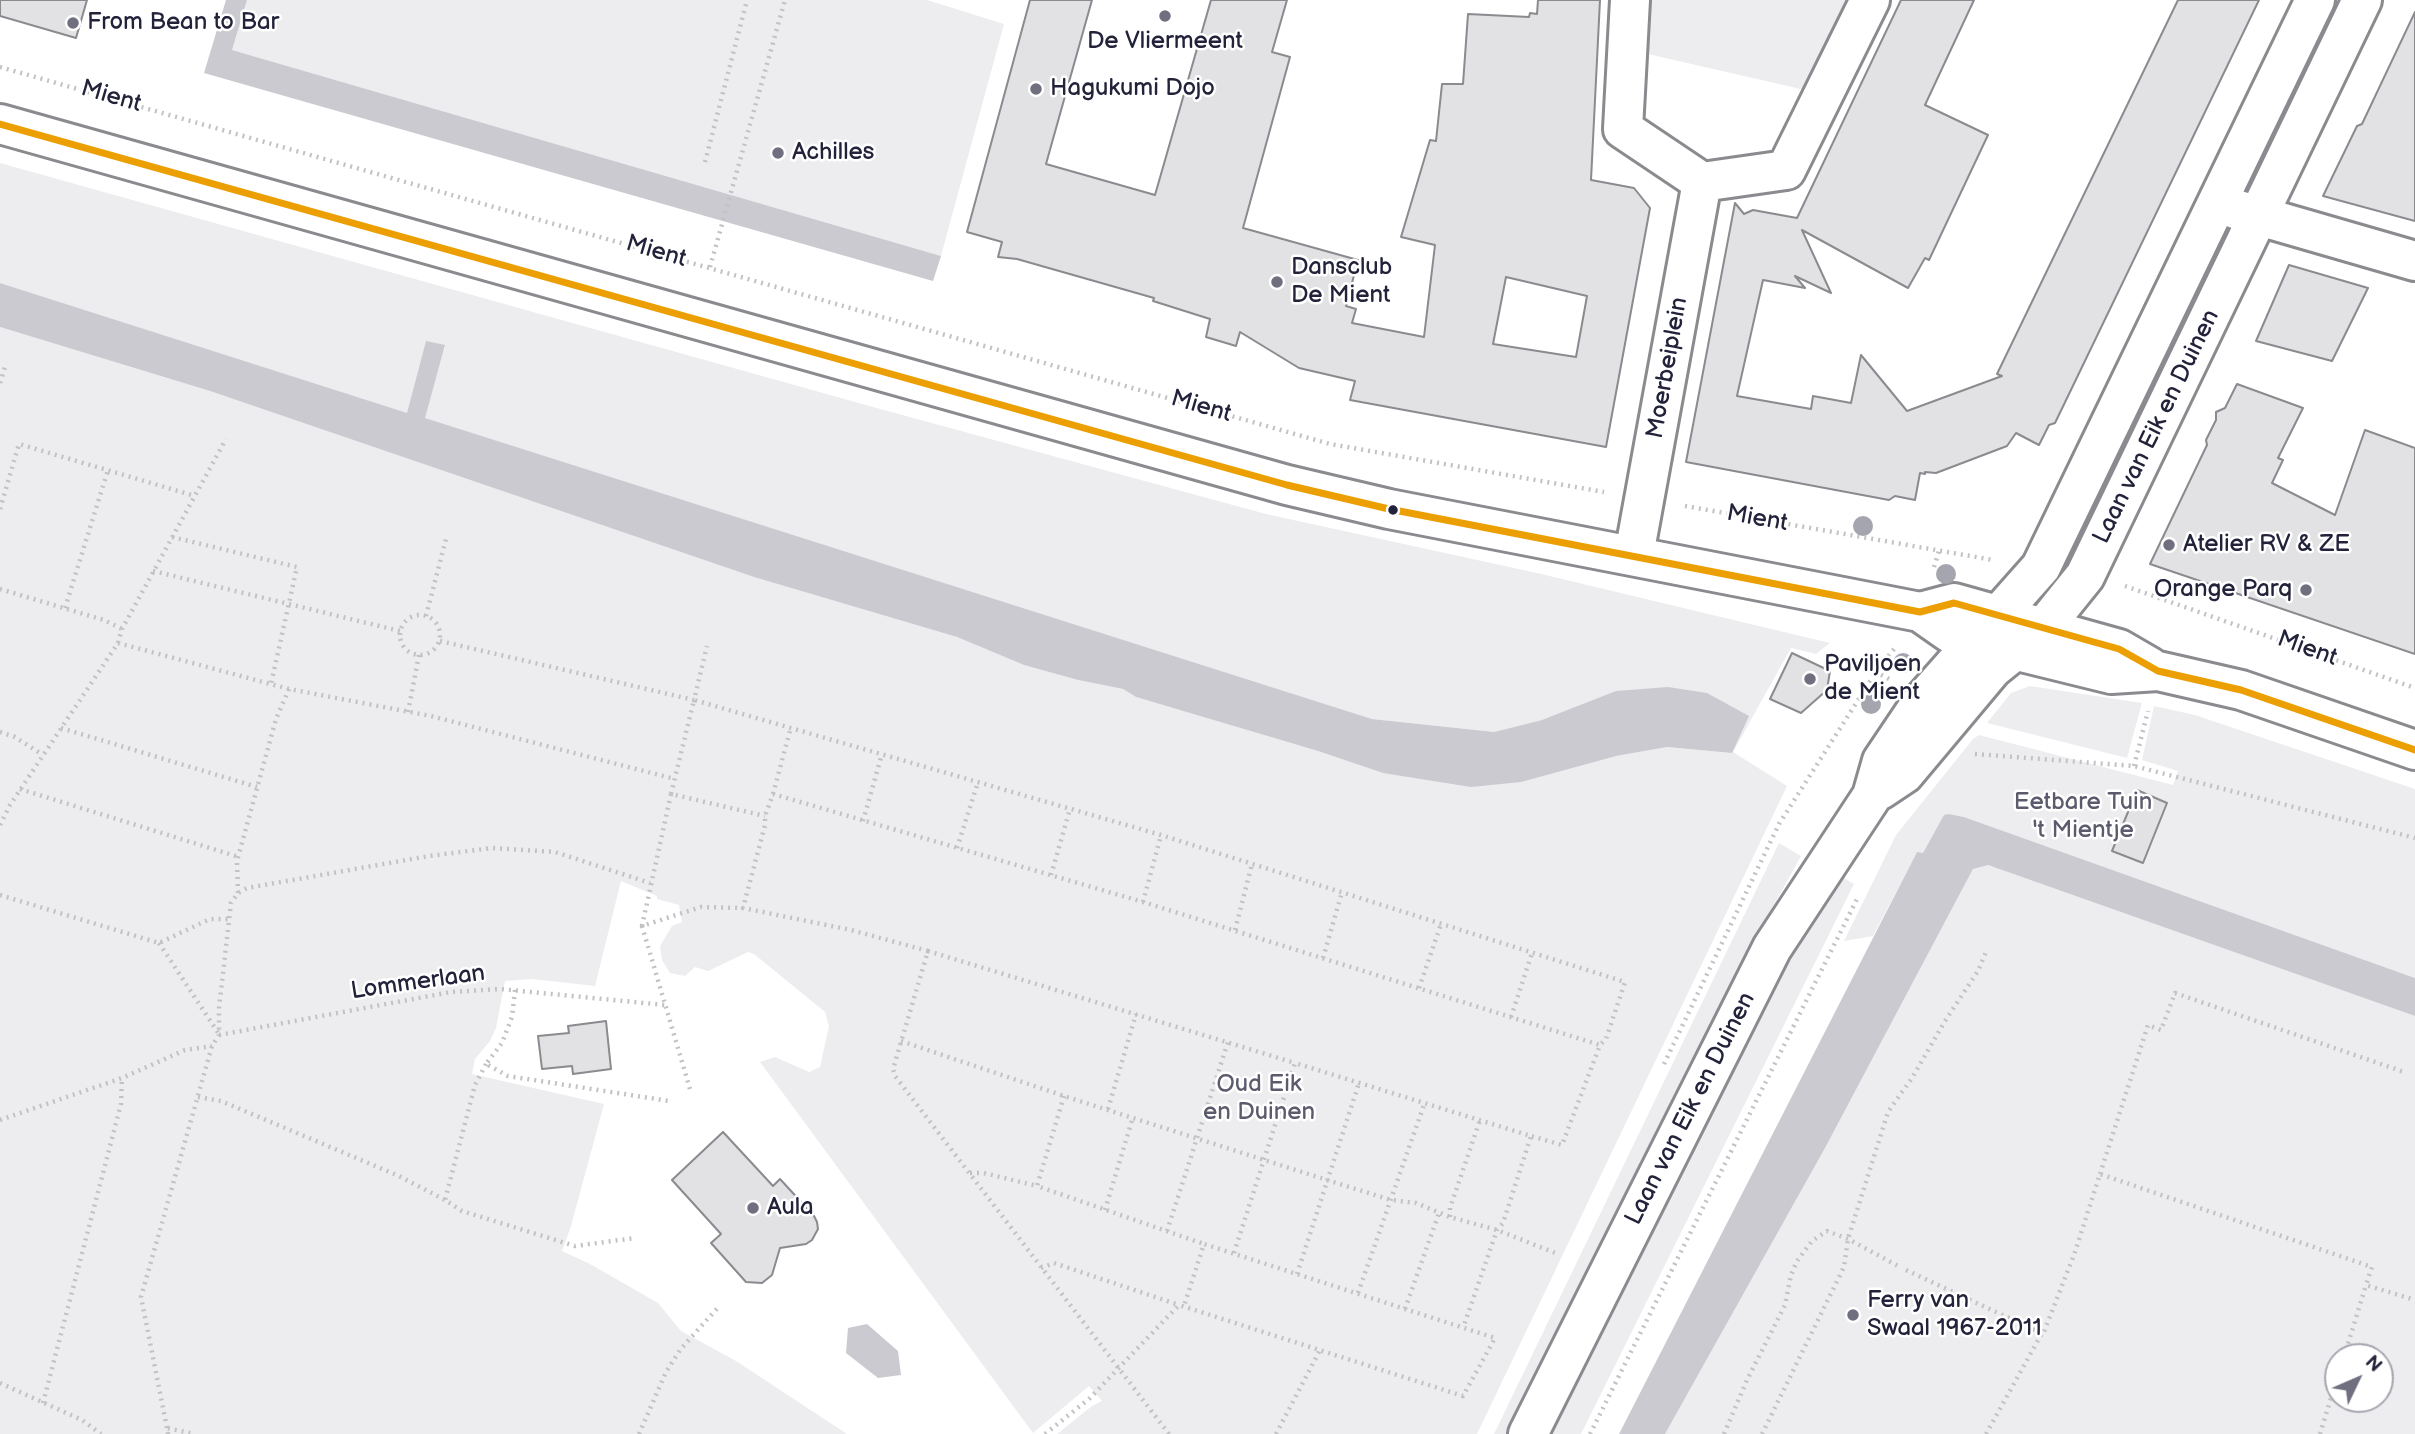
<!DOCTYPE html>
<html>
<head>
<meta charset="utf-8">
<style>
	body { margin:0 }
	#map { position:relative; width:2415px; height:1434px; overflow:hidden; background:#fff; font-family:"Balsamiq Sans",sans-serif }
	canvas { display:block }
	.north { position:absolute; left:2324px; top:1343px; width:70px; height:70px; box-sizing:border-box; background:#fff; border:2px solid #a7a7b1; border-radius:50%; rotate:46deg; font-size:19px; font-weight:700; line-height:28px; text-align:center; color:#22223b }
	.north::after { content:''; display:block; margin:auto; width:24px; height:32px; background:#6f6f80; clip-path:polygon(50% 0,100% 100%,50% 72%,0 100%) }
</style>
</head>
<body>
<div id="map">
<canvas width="2415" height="1434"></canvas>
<div class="north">N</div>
</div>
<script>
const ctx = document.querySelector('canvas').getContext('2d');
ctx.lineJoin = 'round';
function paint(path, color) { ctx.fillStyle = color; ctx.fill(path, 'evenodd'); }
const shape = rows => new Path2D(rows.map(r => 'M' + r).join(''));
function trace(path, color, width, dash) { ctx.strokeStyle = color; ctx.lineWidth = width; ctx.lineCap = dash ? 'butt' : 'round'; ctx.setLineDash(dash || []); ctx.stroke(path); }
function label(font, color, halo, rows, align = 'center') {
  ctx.font = font + ' "Balsamiq Sans",sans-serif'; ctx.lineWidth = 5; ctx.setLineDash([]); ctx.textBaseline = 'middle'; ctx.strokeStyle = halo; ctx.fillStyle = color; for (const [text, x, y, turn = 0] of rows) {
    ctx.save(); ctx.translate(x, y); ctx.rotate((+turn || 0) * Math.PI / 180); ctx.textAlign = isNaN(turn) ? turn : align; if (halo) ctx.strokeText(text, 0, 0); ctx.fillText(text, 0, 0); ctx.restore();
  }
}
const green = shape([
	[247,0,927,0,1004,24,941,256,232,50],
	[1651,0,1847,0,1805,90,1648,54],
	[0,163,873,407,1266,514,1537,573,1830,643,1816,654,1791,648,1733,752,1787,786,1477,1434,1057,1434,1092,1406,1102,1401,1089,1386,1033,1433,760,1062,775,1057,809,1072,820,1067,829,1026,825,1012,754,954,748,952,708,971,695,967,685,976,670,973,662,960,660,946,672,926,682,922,679,905,657,899,657,896,621,881,595,986,532,979,505,981,496,1028,490,1041,475,1059,472,1074,604,1104,571,1226,562,1251,590,1264,658,1303,681,1331,736,1361,847,1434,0,1434,0,327,210,391,754,577,957,637,1024,665,1078,680,1123,689,1136,697,1318,751,1383,773,1616,756,1667,747,1732,753,1542,720,1494,732,1372,719,424,418,445,346,426,342,407,414,0,283],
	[2030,686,2142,703,2127,758,1987,723,2011,693],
	[2154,706,2195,715,2415,789,2415,978,1964,817,1949,814,1944,816,1923,854,1917,852,1873,936,1844,941,1896,835,1973,739,1979,735,2173,785,2178,771,2142,760],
	[1779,843,1801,856,1743,960,1512,1434,1494,1434],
	[1982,865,1988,865,2415,1016,2415,1434,1665,1434,1825,1148,1973,869],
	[2338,1357,2380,1357,2380,1399,2338,1399],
	[1840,876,1854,884,1581,1434,1547,1434,1770,988]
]);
const water = shape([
	[226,0,247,0,232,50,941,256,933,281,204,73],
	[0,283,407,413,426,341,445,345,425,418,1372,719,1494,732,1542,720,1616,691,1668,687,1707,693,1749,716,1732,753,1667,747,1616,756,1521,782,1471,787,1383,773,1318,751,1136,697,1123,689,1078,680,1024,665,957,637,754,577,210,391,0,327],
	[1949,814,1964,817,2415,978,2415,1016,1988,865,1973,869,1825,1148,1665,1434,1619,1434,1917,852,1923,853,1944,815],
	[867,1324,898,1351,901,1375,878,1378,846,1353,848,1328]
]);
const building = shape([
	[0,0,87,0,76,38,0,16,0,0],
	[1030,0,1092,0,1046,164,1155,195,1211,0,1287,0,1272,52,1290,57,1243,228,1358,260,1346,306,1356,309,1352,323,1424,337,1435,245,1401,237,1430,140,1436,141,1442,84,1463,84,1468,14,1529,17,1530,13,1537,14,1538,0,1600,0,1591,180,1634,188,1650,208,1606,447,1350,400,1355,381,1299,368,1240,332,1236,346,1206,337,1210,319,1153,301,1154,298,1017,259,998,257,1002,242,967,232,1030,0],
	[1506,277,1587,296,1576,357,1493,344,1506,277],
	[1901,0,1974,0,1925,105,1988,135,1929,260,1925,258,1908,288,1802,230,1831,293,1795,276,1805,288,1763,280,1737,396,1811,409,1813,396,1851,403,1861,355,1907,411,2002,376,1997,374,2178,0,2259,0,2055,423,2049,425,2039,445,2016,433,2007,446,1936,473,1925,472,1925,474,1920,473,1915,500,1895,496,1889,500,1686,462,1735,203,1744,214,1753,210,1797,218,1901,0],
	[2415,12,2415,221,2323,196,2357,126,2362,124,2415,12],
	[2289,265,2368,288,2332,361,2256,341,2289,265],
	[2237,384,2303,408,2278,458,2283,460,2272,483,2335,515,2365,430,2415,448,2415,654,2150,564,2207,445,2206,440,2216,420,2216,412,2225,408,2237,384],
	[1792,653,1830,671,1827,690,1801,713,1770,699,1792,653],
	[2137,790,2167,803,2143,863,2112,851,2137,790],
	[606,1021,611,1069,573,1074,572,1066,542,1069,538,1036,569,1033,568,1026,606,1021],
	[723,1132,773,1186,780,1179,814,1216,817,1222,818,1229,812,1240,806,1244,780,1248,772,1275,762,1283,746,1282,711,1243,721,1234,672,1180,723,1132]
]);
const path = shape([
	[0,67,1330,444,1604,492],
	[705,162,747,0],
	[710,267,785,0],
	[0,383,5,367],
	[1685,506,1993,560],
	[0,509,19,444,195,496],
	[172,537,297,567,271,684],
	[1934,567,1939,551],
	[153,571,400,631],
	[2125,586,2415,688],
	[0,589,104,620,122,629],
	[65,608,108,470],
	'400 635a20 20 0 1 1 40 0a20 20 0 1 1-40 0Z',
	[426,616,446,539],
	[440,641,694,700,707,646],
	[118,643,122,629,226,439],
	[1889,679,1876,672,1894,649],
	[408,712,419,655],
	[61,728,257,787],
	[0,732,15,737,43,755],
	[1975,754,2134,766,2415,838],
	[2134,766,2148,711],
	[20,789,239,857],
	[671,794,694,700,1161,835,1625,982,1606,1039,1601,1044],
	[773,794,791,727],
	[863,821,882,754],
	[0,825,10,805,118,643,289,689,431,716,675,779],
	[957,848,978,782],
	[1051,875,1070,809],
	[238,893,237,861,276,719,289,689],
	[0,895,159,943,210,919,229,919],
	[1143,902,1161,835],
	[642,926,671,794,765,816],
	[1235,930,1252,864],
	[159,943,219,1034],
	[928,951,851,930,743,908,765,825,765,816,773,794,1143,902,1600,1045,1562,1145,1531,1136],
	[1323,958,1342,892],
	[1419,988,1441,924],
	[515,990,512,1017,502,1043,486,1064,508,1076,669,1101],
	[1511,1017,1532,953],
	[219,1035,451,992,500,989,665,1005],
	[901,1041,1064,1096,1327,1180,1391,1200,1416,1203,1450,1217,1497,1230,1558,1254],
	[486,1064,475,1085,445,1200,462,1211,575,1246,635,1238],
	[1664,1064,1779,824,1876,672],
	[690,1089,642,926,701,907,743,908],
	[1064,1096,1037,1186,1204,1244],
	[198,1097,221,1101,399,1176,445,1200],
	[1108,1109,1136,1014],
	[0,1120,122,1078,185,1050,212,1046],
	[970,1173,984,1173,1037,1186],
	[2100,1174,2148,1025,2161,1030,2175,993,2404,1072],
	[1105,1210,1133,1117],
	[1450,1217,1450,1208,1480,1120],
	[1167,1231,1228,1042],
	[1234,1253,1295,1063,1531,1136,1503,1223,1497,1230,1463,1328],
	[1041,1268,1054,1263,1179,1305],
	[1906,1270,2043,1334,2074,1255,2100,1174,2372,1267,2366,1285,2415,1300],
	[1297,1274,1359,1083],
	[1358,1293,1425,1102],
	[1405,1309,1439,1213],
	[2344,1357,2366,1285],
	[0,1383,82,1420,101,1434],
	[43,1403,121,1104,122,1078],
	[167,1428,141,1297,212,1046,219,1035,219,1008,231,903,238,893,247,888,429,856,492,848,555,852,650,883],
	[168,1434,167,1428,194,1434],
	[639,1434,666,1372,680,1350,720,1305],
	[1045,1434,1090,1398,1179,1305,1463,1396,1495,1338,1204,1244,1184,1306],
	[1169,1434,895,1076,893,1069,928,951,1295,1063],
	[1276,1434,1320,1350],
	[1590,1434,1858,897],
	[1724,1434,1747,1380,1785,1305,1791,1275,1797,1261,1812,1241,1827,1231,1848,1239,1900,1267],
	[1762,1434,1844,1267,1848,1239,1888,1112,1912,1078,1945,1021,1978,971,1986,952],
	[1986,1434,2042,1333],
	[2320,1434,2338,1375]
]);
const street = shape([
	[1630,0,1623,129,1702,182,1786,170,1870,0],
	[0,124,1287,485,1389,509,1920,612,1950,633,1977,641,2111,674,2158,671,2241,690,2415,750],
	[2235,209,2415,261],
	[1634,555,1702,182],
	[1920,612,1954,603,2119,649,2150,667],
	[1880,790,1904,774,1992,669,2044,627,2085,576,2362,0],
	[1528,1434,1772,948,1872,796,1882,761,1923,700,2041,567,2315,0]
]);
const bus1 = shape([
	[0,124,1287,485,1389,509,1920,612,1954,603,2119,649,2158,671,2241,690,2415,750]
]);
const trees = [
	[1863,526],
	[1946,574],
	[1903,663],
	[1871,704]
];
const markers = [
	[1165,16,7,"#6f6f80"],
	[73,23,7,"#6f6f80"],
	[1036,89,7,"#6f6f80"],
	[778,153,7,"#6f6f80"],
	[1277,282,7,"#6f6f80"],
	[1393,510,6,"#22223b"],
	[2169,545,7,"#6f6f80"],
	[2306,590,7,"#6f6f80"],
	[1810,679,7,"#6f6f80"],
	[753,1208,7,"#6f6f80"],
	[1853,1315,7,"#6f6f80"]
];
const poiNames = [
	["From Bean to Bar",87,23],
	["De Vliermeent",1165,42,"center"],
	["Hagukumi Dojo",1050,89],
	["Achilles",792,153],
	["Dansclub",1291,268],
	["De Mient",1291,296],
	["Atelier RV & ZE",2183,545],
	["Orange Parq",2292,590,"right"],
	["Paviljoen",1824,665],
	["de Mient",1824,693],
	["Aula",767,1208],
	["Ferry van",1867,1301],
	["Swaal 1967-2011",1867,1329]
];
const streetNames = [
	["Mient",111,97,16],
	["Mient",656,252,16],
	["Moerbeiplein",1668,368,-80],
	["Mient",1201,407,16],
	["Laan van Eik en Duinen",2157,427,-64],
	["Mient",1757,519,10],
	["Mient",2307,649,20],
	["Lommerlaan",418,983,-8],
	["Laan van Eik en Duinen",1691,1109,-63]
];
const parkNames = [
	["Eetbare Tuin",2083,803],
	["'t Mientje",2083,831],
	["Oud Eik",1259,1085],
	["en Duinen",1259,1113]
];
paint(green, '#ededef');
paint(water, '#cacad0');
paint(building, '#e2e2e4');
trace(building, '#8a8a8f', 2);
trace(street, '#8a8a8f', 44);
trace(path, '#c2c2c4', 4.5, [2, 5]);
trace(street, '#fff', 38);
trace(bus1, '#ec9f03', 7);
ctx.fillStyle = '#a5a5af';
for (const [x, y] of trees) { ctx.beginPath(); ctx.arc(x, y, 10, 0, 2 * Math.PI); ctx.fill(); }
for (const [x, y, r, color] of markers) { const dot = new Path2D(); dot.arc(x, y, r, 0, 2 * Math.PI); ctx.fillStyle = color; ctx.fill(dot); trace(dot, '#fff', 2.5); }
label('24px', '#22223b', '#fff', poiNames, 'left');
label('24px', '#22223b', '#fff', streetNames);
label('24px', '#5b5b6d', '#fff', parkNames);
</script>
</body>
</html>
